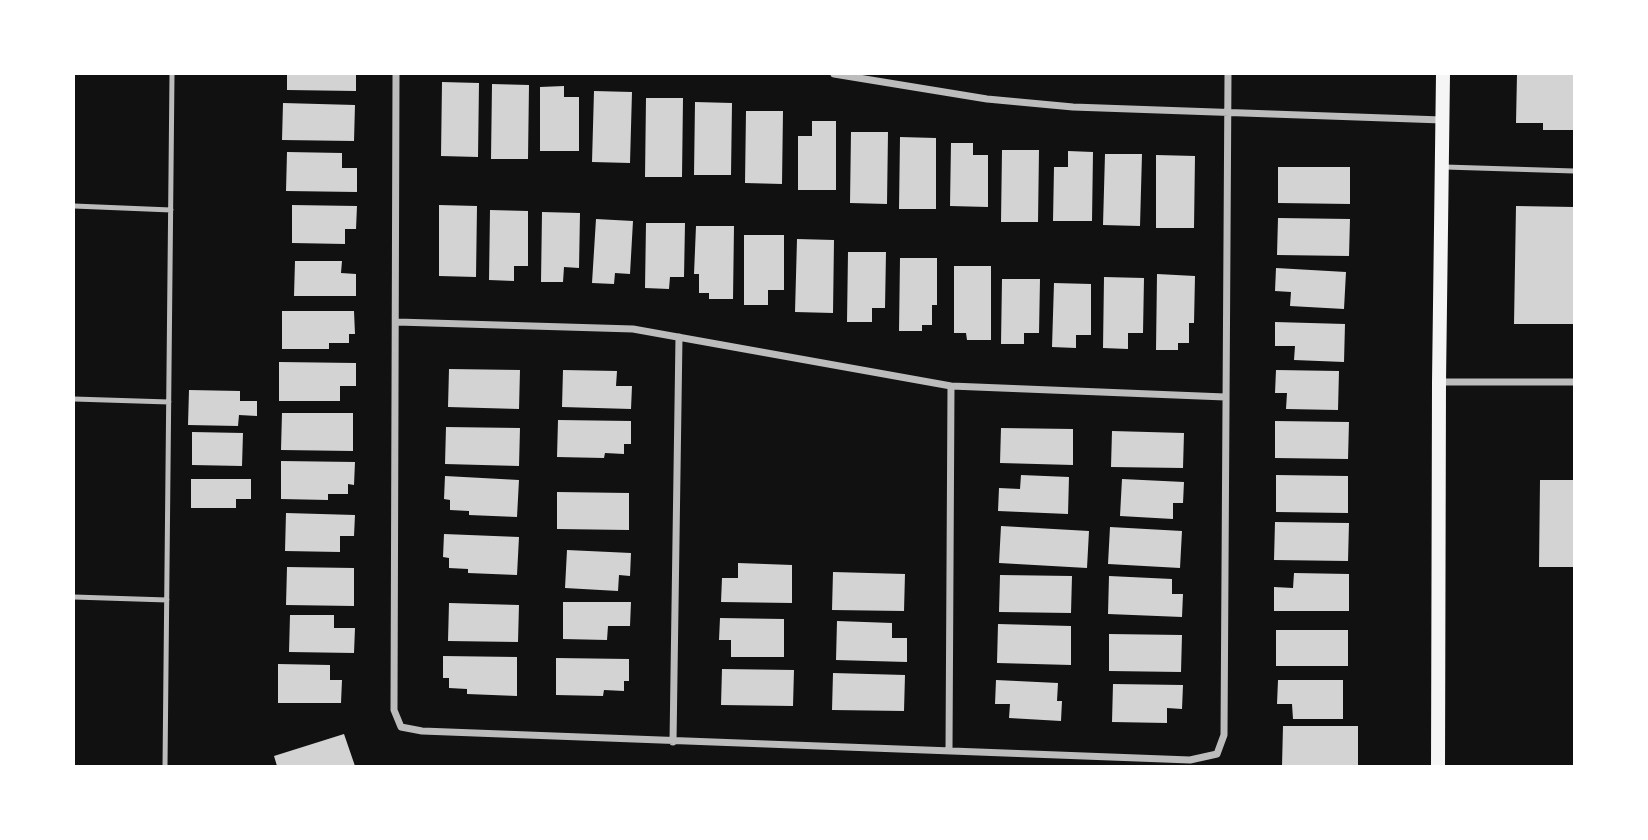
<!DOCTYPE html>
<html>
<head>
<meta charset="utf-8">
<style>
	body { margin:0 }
	#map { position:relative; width:1648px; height:840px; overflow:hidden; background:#111; font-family:"Crimson Pro",serif }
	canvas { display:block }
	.frame { position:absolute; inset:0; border:75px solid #fff; pointer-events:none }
</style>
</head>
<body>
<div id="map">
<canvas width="1648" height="840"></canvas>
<div class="frame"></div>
</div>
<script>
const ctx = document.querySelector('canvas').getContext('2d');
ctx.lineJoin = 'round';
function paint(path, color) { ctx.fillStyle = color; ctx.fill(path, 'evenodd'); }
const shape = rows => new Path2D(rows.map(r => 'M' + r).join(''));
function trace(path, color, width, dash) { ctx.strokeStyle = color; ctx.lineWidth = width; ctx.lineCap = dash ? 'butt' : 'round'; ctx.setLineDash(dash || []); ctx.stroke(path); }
const building = shape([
	[287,74,356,74,356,91,287,90],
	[1517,74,1574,74,1574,130,1543,130,1543,123,1516,123],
	[442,82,479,83,478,157,441,156],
	[492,84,529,85,528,159,491,159],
	[564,86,564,97,579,97,579,151,540,151,540,87],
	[594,91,632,92,630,163,592,162],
	[646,98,683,98,682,177,645,177],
	[695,102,732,103,731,175,694,175],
	[283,103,355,105,354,141,282,140],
	[746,111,783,111,782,184,745,183],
	[812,121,836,121,836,190,798,190,798,136,812,136],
	[851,132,888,132,887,204,850,203],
	[900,137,936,138,936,209,899,209],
	[951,143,973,143,973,155,988,155,988,207,950,206],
	[1002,150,1039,150,1038,222,1001,222],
	[1068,151,1093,152,1092,221,1053,221,1054,167,1068,167],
	[287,152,342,153,342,168,357,168,357,192,286,191],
	[1105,154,1142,154,1140,226,1103,225],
	[1156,155,1195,156,1194,228,1156,228],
	[1278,167,1350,167,1350,204,1278,203],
	[292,205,357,206,356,229,345,229,345,244,292,243],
	[439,205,477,206,476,277,439,276],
	[1516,206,1574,207,1574,324,1514,324],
	[490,210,528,211,528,266,514,266,514,281,489,280],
	[542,212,580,213,579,268,564,267,563,282,541,282],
	[1278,218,1350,219,1349,256,1277,255],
	[596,219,633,221,630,274,615,273,614,284,592,283],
	[646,223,685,223,684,277,670,277,669,289,645,288],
	[696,226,734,226,733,299,709,299,709,293,699,293,699,274,694,274],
	[744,235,784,235,784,290,768,290,768,305,744,305],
	[797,239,834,240,833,313,795,312],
	[848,252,886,252,885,308,872,308,872,322,847,322],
	[900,258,937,258,937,305,932,305,932,325,922,325,922,331,899,331],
	[295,261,342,261,341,273,356,274,356,296,294,296],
	[954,266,991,266,991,340,967,340,966,333,954,333],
	[1276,268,1346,272,1344,309,1290,306,1291,292,1275,291],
	[1157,274,1195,276,1194,323,1189,323,1189,343,1178,343,1178,350,1156,350],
	[1104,277,1144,278,1143,333,1128,333,1128,349,1103,348],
	[1002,279,1040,279,1039,333,1024,333,1024,344,1001,344],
	[1054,283,1091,284,1091,335,1076,335,1076,348,1052,347],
	[282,311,354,311,355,334,349,334,349,343,329,343,329,349,282,349],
	[1275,322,1345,324,1344,362,1294,360,1295,346,1275,346],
	[279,362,356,363,356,386,340,386,340,401,279,401],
	[449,369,520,370,519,409,448,407],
	[563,370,617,371,616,386,632,386,631,409,562,407],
	[1276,370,1339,371,1338,410,1286,409,1287,393,1275,393],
	[189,390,240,391,240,401,257,401,257,416,239,415,238,426,188,425],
	[282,413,353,413,353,451,281,450],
	[558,420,631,421,631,444,624,444,624,454,605,453,604,458,557,457],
	[1275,421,1349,422,1348,459,1275,458],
	[446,427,520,428,519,466,445,464],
	[1001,428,1073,429,1073,465,1000,463],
	[1112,431,1184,433,1183,468,1111,467],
	[192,432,243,433,242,466,192,465],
	[281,461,355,462,354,485,348,484,348,494,328,494,328,500,281,499],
	[1021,475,1069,477,1068,514,998,511,999,488,1020,489],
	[1276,475,1348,476,1348,513,1276,512],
	[445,476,519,480,517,517,469,515,469,511,450,510,450,500,444,499],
	[191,479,251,479,251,499,236,499,236,508,191,508],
	[1122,479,1184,482,1183,503,1173,503,1173,519,1120,516],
	[1540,480,1574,480,1574,567,1539,567],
	[557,492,629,493,629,530,557,529],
	[286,513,355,515,354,536,340,536,340,552,285,551],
	[1275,522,1349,523,1348,561,1274,560],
	[1001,526,1089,531,1087,568,999,563],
	[1110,527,1182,531,1180,568,1108,564],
	[444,534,519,537,517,575,468,573,468,569,449,568,449,558,443,557],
	[567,550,631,553,630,576,619,575,618,591,565,588],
	[738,563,792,565,792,603,721,602,722,578,738,578],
	[287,567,354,568,354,606,286,605],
	[833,572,905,574,904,611,832,610],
	[1294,573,1349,574,1349,611,1274,611,1274,587,1293,588],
	[1000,575,1072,576,1071,613,999,612],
	[1109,576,1172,579,1172,594,1183,594,1182,617,1108,614],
	[563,602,631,602,630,626,608,626,607,640,563,639],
	[449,603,519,605,518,642,448,641],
	[290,615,334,615,334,628,355,628,354,653,289,652],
	[720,618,784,619,784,657,731,657,731,640,719,640],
	[837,621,892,623,892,638,907,638,907,662,836,660],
	[998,624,1071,626,1071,665,997,663],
	[1276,630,1348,630,1348,666,1276,666],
	[1109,634,1182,635,1181,672,1109,671],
	[443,656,517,657,517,696,467,694,467,689,449,688,449,678,443,678],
	[556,658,629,659,629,681,624,681,624,691,604,690,603,696,556,695],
	[278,664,330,665,330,680,342,680,341,703,278,703],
	[722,669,794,670,793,706,721,705],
	[833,673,905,675,904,711,832,710],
	[996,680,1058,683,1057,701,1062,701,1061,721,1009,718,1010,704,995,704],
	[1278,680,1343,680,1343,719,1293,719,1292,704,1277,704],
	[1113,684,1183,685,1182,709,1167,708,1167,723,1112,722],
	[1283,726,1358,726,1358,766,1282,766],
	[344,734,355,766,277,766,274,756]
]);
const service = shape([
	[1445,167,1574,171],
	[74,206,171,210],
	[74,399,169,402],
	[74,597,167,600],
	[165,766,172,74]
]);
const minor = shape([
	[396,74,394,710,401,727,422,731,1190,760,1217,754,1224,735,1228,74],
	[834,74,987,99,1073,107,1442,120],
	[397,322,633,329,951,386,1225,397],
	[1439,382,1574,382],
	[673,742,679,337],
	[949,750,951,386]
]);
const secondary = shape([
	[1438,766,1439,382,1443,74]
]);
paint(building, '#d3d3d3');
trace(service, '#bcbcbc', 5);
trace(minor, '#bcbcbc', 7);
trace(secondary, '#f5f5f5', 14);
</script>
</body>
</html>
